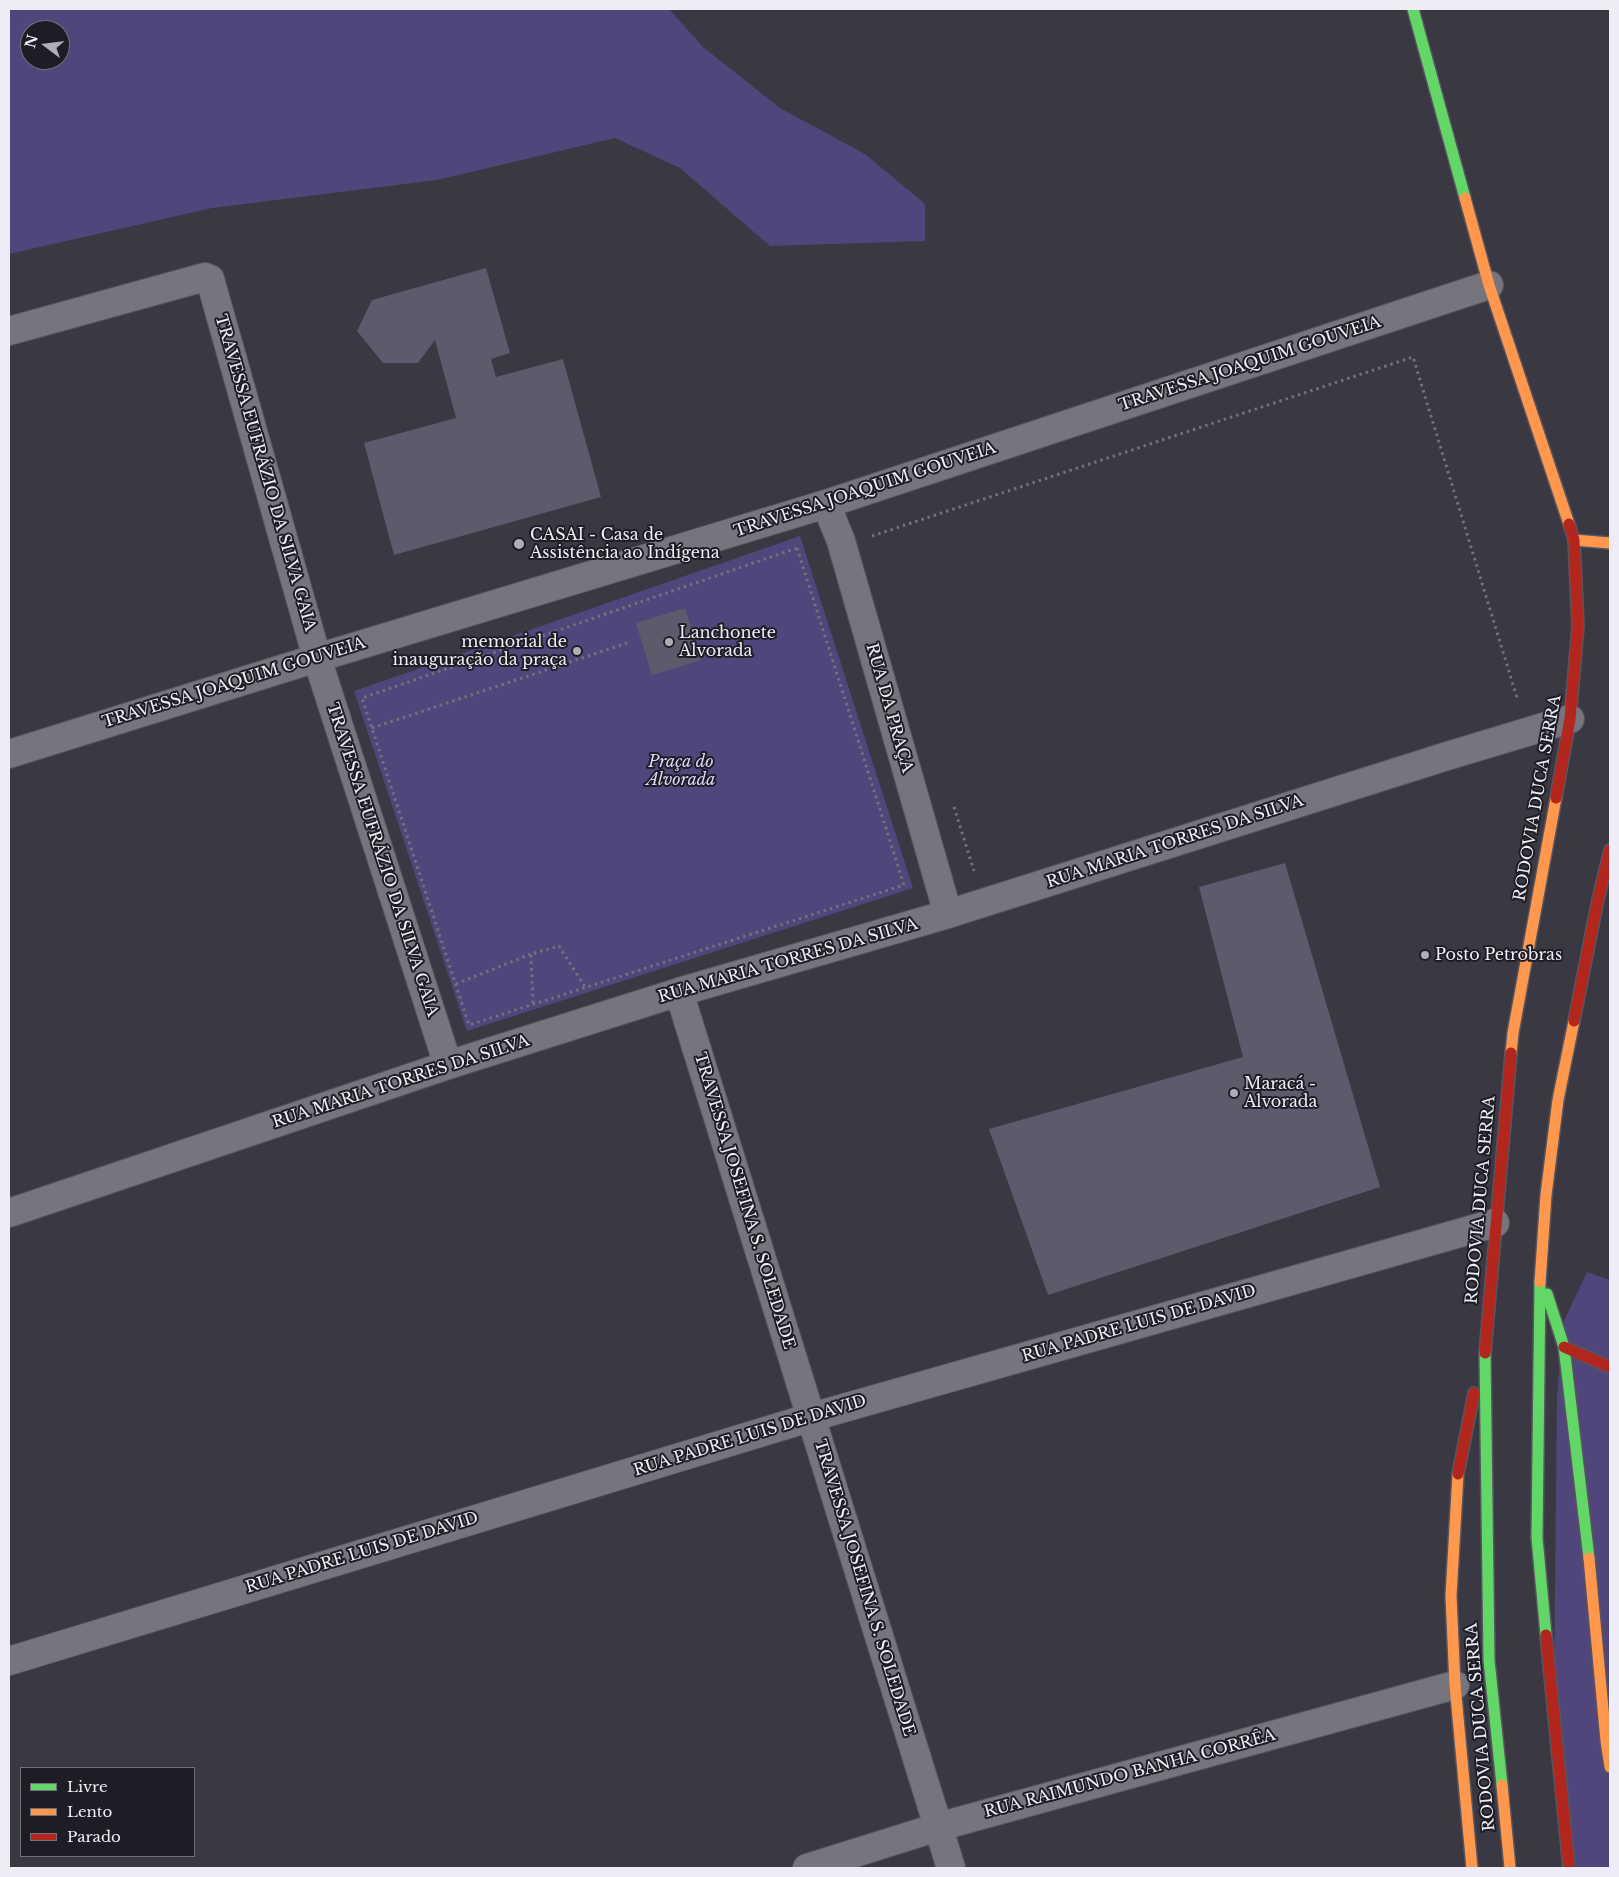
<!DOCTYPE html>
<html>
<head>
<meta charset="utf-8">
<style>
	body { margin:0 }
	#map { position:relative; width:1619px; height:1877px; overflow:hidden; background:#3a3842; font-family:"Libre Baskerville",serif }
	canvas { display:block }
	.frame { position:absolute; inset:0; border:10px solid #edecf7; pointer-events:none }
	.legend { position:absolute; left:20px; top:1767px; width:175px; height:90px; box-sizing:border-box; background:#1e1d25; border:1px solid #717079; margin:0; padding:6px 9px; list-style:none; font-size:15px; color:#edecf7 }
	.legend li { display:flex; align-items:center; gap:10px; height:25px }
	.legend b { width:25px; border:1px solid #717079 }
	.north { position:absolute; left:20px; top:20px; width:50px; height:50px; box-sizing:border-box; background:#1e1d25; border:1px solid #717079; border-radius:50%; rotate:285deg; font-size:14px; font-weight:700; line-height:20px; text-align:center; color:#edecf7 }
	.north::after { content:''; display:block; margin:auto; width:18px; height:22px; background:#aeadb8; clip-path:polygon(50% 0,100% 100%,50% 72%,0 100%) }
</style>
</head>
<body>
<div id="map">
<canvas width="1619" height="1877"></canvas>
<div class="frame"></div>
<ul class="legend">
<li><b style="height:6px;background:#63d668"></b>Livre</li>
<li><b style="height:6px;background:#ff974d"></b>Lento</li>
<li><b style="height:6px;background:#b3261e"></b>Parado</li>
</ul>
<div class="north">N</div>
</div>
<script>
const ctx = document.querySelector('canvas').getContext('2d');
ctx.lineJoin = 'round';
function paint(path, color) { ctx.fillStyle = color; ctx.fill(path, 'evenodd'); }
const shape = rows => new Path2D(rows.map(r => 'M' + r).join(''));
function trace(path, color, width, dash) { ctx.strokeStyle = color; ctx.lineWidth = width; ctx.lineCap = dash ? 'butt' : 'round'; ctx.setLineDash(dash || []); ctx.stroke(path); }
function label(font, color, halo, rows, align = 'center') {
  ctx.font = font + ' "Libre Baskerville",serif'; ctx.lineWidth = 4; ctx.setLineDash([]); ctx.textBaseline = 'middle'; ctx.strokeStyle = halo; ctx.fillStyle = color; for (const [text, x, y, turn = 0] of rows) {
    ctx.save(); ctx.translate(x, y); ctx.rotate((+turn || 0) * Math.PI / 180); ctx.textAlign = isNaN(turn) ? turn : align; if (halo) ctx.strokeText(text, 0, 0); ctx.fillText(text, 0, 0); ctx.restore();
  }
}
const green = shape([
	[9,9,669,9,703,47,780,108,865,154,925,204,925,241,770,246,680,168,615,138,437,180,212,208,9,254],
	[30,30,60,30,60,60,30,60],
	[800,536,913,888,467,1031,354,691],
	[1587,1272,1610,1280,1610,1868,1569,1868,1554,1688,1557,1395,1564,1321]
]);
const building = shape([
	[486,268,510,353,491,359,496,377,563,359,601,497,394,555,364,443,456,418,435,340,418,363,383,363,357,331,372,300],
	[685,608,701,660,652,675,636,623],
	[1285,863,1380,1187,1048,1295,989,1129,1243,1057,1199,887]
]);
const path = shape([
	[872,536,1413,357,1518,701],
	[797,548,904,885,469,1025,362,698,797,548],
	[372,728,630,642],
	[954,807,974,871],
	[456,984,531,954],
	[533,1003,531,954,559,946,585,987]
]);
const street = shape([
	[9,331,205,277,210,279,317,658,448,1065],
	[826,504,841,541,948,914],
	[9,754,317,658,826,504,1489,285],
	[679,992,951,1868],
	[9,1213,448,1065,679,992,948,914,1444,757,1570,719],
	[9,1661,812,1417,1495,1223],
	[807,1868,938,1827,1455,1685]
]);
const fast = shape([
	[1413,9,1465,198],
	[1540,1282,1537,1538,1546,1635],
	[1547,1294,1564,1347,1589,1558],
	[1485,1353,1489,1660,1502,1785]
]);
const slow = shape([
	[1465,198,1489,285,1569,524],
	[1574,540,1610,543],
	[1511,1053,1513,1033,1556,798],
	[1540,1282,1546,1195,1558,1100,1574,1021],
	[1458,1474,1451,1596,1455,1685,1472,1868],
	[1589,1558,1606,1741,1610,1767],
	[1502,1785,1510,1868]
]);
const jam = shape([
	[1556,798,1570,719,1578,626,1574,540,1569,524],
	[1574,1021,1597,904,1610,850],
	[1564,1347,1610,1367],
	[1485,1353,1511,1053],
	[1458,1474,1474,1393],
	[1546,1635,1569,1868]
]);
const markers = [
	[519,544,6,"#aeadb8"],
	[669,642,5,"#aeadb8"],
	[577,651,5,"#aeadb8"],
	[1425,955,5,"#aeadb8"],
	[1234,1093,5,"#aeadb8"]
];
const streetNames = [
	["TRAVESSA JOAQUIM GOUVEIA",1250,364,-18],
	["TRAVESSA EUFRÁZIO DA SILVA GAIA",265,473,74],
	["TRAVESSA JOAQUIM GOUVEIA",865,490,-18],
	["TRAVESSA JOAQUIM GOUVEIA",234,683,-17],
	["RUA DA PRAÇA",889,708,74],
	["RODOVIA DUCA SERRA",1538,798,-80],
	["RUA MARIA TORRES DA SILVA",1175,842,-18],
	["TRAVESSA EUFRÁZIO DA SILVA GAIA",382,860,72],
	["RUA MARIA TORRES DA SILVA",788,961,-16],
	["RUA MARIA TORRES DA SILVA",401,1082,-18],
	["RODOVIA DUCA SERRA",1481,1200,-85],
	["TRAVESSA JOSEFINA S. SOLEDADE",744,1201,73],
	["RUA PADRE LUIS DE DAVID",1139,1324,-16],
	["RUA PADRE LUIS DE DAVID",750,1436,-17],
	["RUA PADRE LUIS DE DAVID",362,1553,-17],
	["TRAVESSA JOSEFINA S. SOLEDADE",864,1588,73],
	["RODOVIA DUCA SERRA",1481,1727,-95],
	["RUA RAIMUNDO BANHA CORRÊA",1130,1774,-15]
];
const poiNames = [
	["CASAI - Casa de",530,535],
	["Assistência ao Indígena",530,553],
	["Lanchonete",679,633],
	["Alvorada",679,651],
	["memorial de",567,642,"right"],
	["inauguração da praça",567,660,"right"],
	["Posto Petrobras",1435,955],
	["Maracá -",1244,1084],
	["Alvorada",1244,1102]
];
const parkNames = [
	["Praça do",681,762],
	["Alvorada",681,780]
];
paint(green, '#50467c');
paint(building, '#5d5a6b');
trace(street, '#57555e', 30);
trace(fast, '#57555e', 14);
trace(slow, '#57555e', 14);
trace(jam, '#57555e', 14);
trace(path, '#727278', 3, [2.5, 4]);
trace(street, '#76747c', 28);
trace(fast, '#63d668', 11);
trace(slow, '#ff974d', 11);
trace(jam, '#b3261e', 11);
for (const [x, y, r, color] of markers) { const dot = new Path2D(); dot.arc(x, y, r, 0, 2 * Math.PI); ctx.fillStyle = color; ctx.fill(dot); trace(dot, '#1e1d25', 2); }
label('16px', '#edecf7', '#1e1d25', streetNames);
label('16px', '#edecf7', '#1e1d25', poiNames, 'left');
label('italic 16px', '#dcd7fe', '#1e1d25', parkNames);
</script>
</body>
</html>
